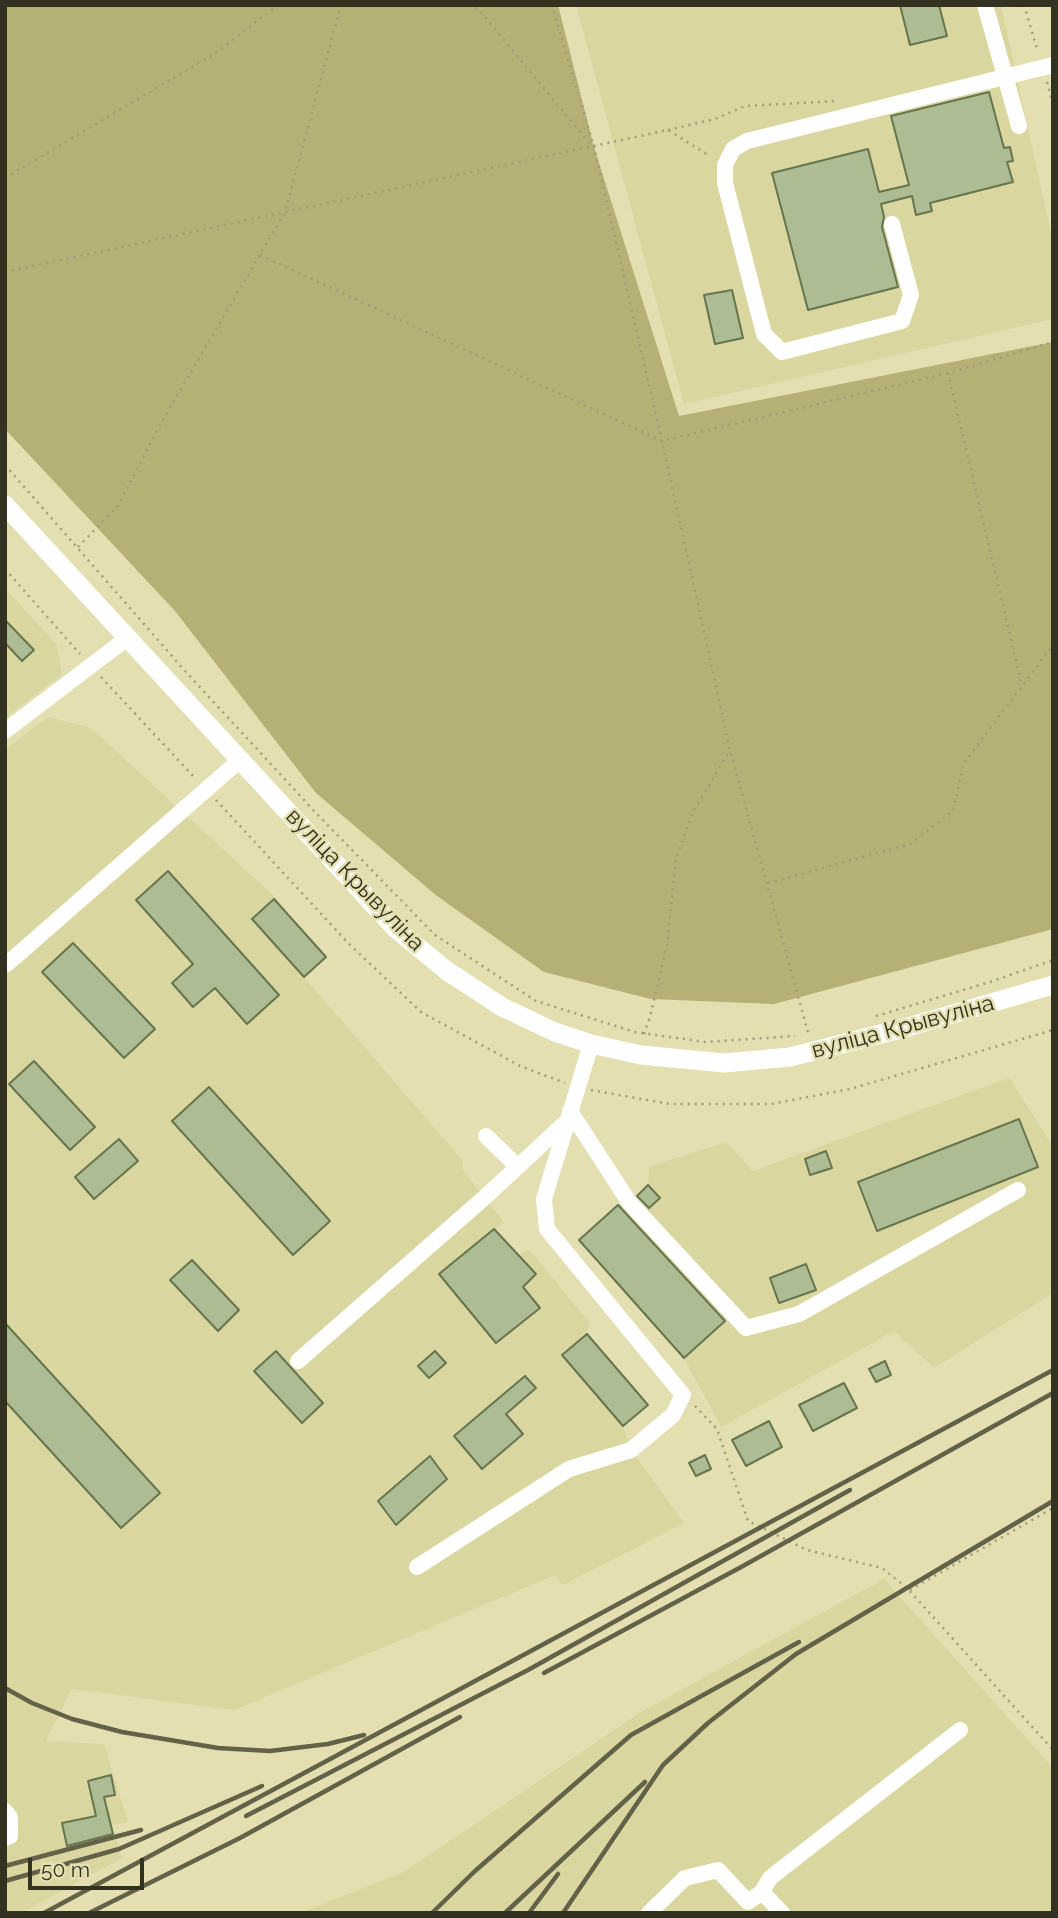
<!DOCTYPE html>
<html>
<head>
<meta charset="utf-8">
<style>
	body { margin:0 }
	#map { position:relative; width:1058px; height:1918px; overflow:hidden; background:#e3dfb1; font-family:Raleway,sans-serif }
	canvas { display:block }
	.frame { position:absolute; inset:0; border:7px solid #33311f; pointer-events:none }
	.scale { position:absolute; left:28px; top:1858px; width:116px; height:32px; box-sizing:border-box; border:4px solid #33311f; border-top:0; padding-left:9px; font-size:21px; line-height:24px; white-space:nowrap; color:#33311f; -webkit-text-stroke:5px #e3dfb1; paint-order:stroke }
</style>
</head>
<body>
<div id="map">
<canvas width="1058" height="1918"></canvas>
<div class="frame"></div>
<div class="scale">50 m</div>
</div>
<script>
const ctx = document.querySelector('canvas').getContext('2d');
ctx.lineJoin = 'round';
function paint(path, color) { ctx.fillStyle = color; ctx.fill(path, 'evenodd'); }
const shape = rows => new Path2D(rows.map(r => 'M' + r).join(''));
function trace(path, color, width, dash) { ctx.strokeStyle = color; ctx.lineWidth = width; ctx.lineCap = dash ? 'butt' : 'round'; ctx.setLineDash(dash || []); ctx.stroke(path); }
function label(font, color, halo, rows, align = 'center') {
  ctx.font = font + ' Raleway,sans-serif'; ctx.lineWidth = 5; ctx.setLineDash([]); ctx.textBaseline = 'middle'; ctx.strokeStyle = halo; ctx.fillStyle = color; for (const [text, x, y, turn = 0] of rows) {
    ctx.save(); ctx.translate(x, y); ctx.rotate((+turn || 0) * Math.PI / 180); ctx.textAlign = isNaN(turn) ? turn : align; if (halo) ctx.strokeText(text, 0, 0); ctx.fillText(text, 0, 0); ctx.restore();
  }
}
const built = shape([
	[576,5,1001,5,1053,242,1053,319,684,404],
	[5,588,57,645,62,674,5,718],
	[48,717,91,728,276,898,304,977,463,1161,462,1169,503,1221,495,1230,519,1256,529,1249,589,1322,587,1334,648,1405,623,1426,631,1450,684,1523,563,1585,555,1575,234,1710,72,1689,46,1741,104,1744,128,1822,112,1825,122,1858,21,1913,5,1913,5,750],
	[1009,1078,1053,1146,1053,1293,934,1368,894,1331,721,1427,684,1358,579,1240,622,1202,633,1199,648,1185,649,1167,726,1142,753,1171],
	[884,1579,1053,1768,1053,1913,300,1913,404,1872,641,1712]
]);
const green = shape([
	[5,5,558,5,594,147,679,416,1053,342,1053,929,774,1004,651,999,544,972,437,896,316,793,175,611,5,429]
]);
const building = shape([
	[900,5,939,5,947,36,910,45,900,5],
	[989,92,1004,148,1010,147,1013,161,1007,162,1013,182,930,203,932,211,916,215,912,196,881,204,884,217,882,227,898,287,808,310,772,173,868,149,879,192,909,185,891,116,989,92],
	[732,290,743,338,715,344,704,295,732,290],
	[5,620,34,650,22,661,5,643,5,620],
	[168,871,279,995,247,1024,215,988,193,1007,172,983,193,964,136,900,168,871],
	[274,899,326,957,304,977,252,919,274,899],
	[73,943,155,1029,124,1058,42,972,73,943],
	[34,1061,95,1127,70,1150,9,1084,34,1061],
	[209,1087,330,1221,293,1255,172,1121,209,1087],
	[1019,1119,1038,1167,877,1231,858,1182,1019,1119],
	[119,1139,138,1161,94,1199,75,1177,119,1139],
	[826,1151,832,1168,810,1175,805,1159,826,1151],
	[648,1185,660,1198,649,1208,637,1196,648,1185],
	[618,1205,725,1321,684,1358,579,1240,618,1205],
	[494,1229,536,1274,523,1287,540,1308,496,1343,439,1274,494,1229],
	[192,1260,239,1310,218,1331,170,1280,192,1260],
	[806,1264,816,1290,779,1303,770,1278,806,1264],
	[5,1323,160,1493,121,1528,5,1401,5,1323],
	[587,1334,648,1405,623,1426,562,1355,587,1334],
	[276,1351,323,1403,302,1423,254,1371,276,1351],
	[435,1351,446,1363,429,1378,418,1366,435,1351],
	[885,1361,891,1375,876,1382,869,1369,885,1361],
	[525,1376,536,1388,506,1414,523,1434,482,1469,454,1436,525,1376],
	[844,1383,857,1408,813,1431,799,1405,844,1383],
	[769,1421,782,1447,746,1466,732,1440,769,1421],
	[705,1455,711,1469,696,1476,689,1463,705,1455],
	[430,1456,447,1479,396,1525,378,1501,430,1456],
	[111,1775,115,1795,104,1797,113,1834,67,1846,62,1823,96,1816,88,1781,111,1775]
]);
const path = shape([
	[469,5,479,10,591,145],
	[552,5,594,147,662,441,730,750,809,1036],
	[1024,5,1038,52],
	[1047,82,1053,105],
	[668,130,715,119,745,106,836,101],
	[5,178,217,52,278,5],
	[260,255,662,441,948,373,1053,342],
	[5,272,668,130,710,156],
	[948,373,1022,686],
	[5,465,185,671,315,812,435,935,536,1001,635,1032,705,1042,795,1036],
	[78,547,118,506,161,423,285,212,341,5],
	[5,569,80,654],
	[101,677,195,778],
	[216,800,348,943,421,1012,520,1066,565,1083],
	[768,883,910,844,953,811,964,763,1053,645],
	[876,1016,990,982,1053,960],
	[644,1034,650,1017,667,945,676,858,693,812,730,750],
	[591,1090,670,1104,771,1104,850,1089,1053,1030],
	[695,1406,717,1429,748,1521,807,1550,882,1568,907,1588,1053,1750],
	[910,1590,1053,1508]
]);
const minor = shape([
	[985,5,1019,126],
	[892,224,911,295,902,321,782,352,764,334,725,183,725,165,733,149,747,141,1053,65],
	[5,731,126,639],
	[7,964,240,760],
	[570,1111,629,1202,746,1328,799,1314,1018,1190],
	[486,1136,517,1166],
	[298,1361,484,1198,566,1122],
	[417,1567,569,1469,631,1450,673,1415,683,1395,547,1229,544,1199,591,1044],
	[5,1811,10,1817,10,1836,5,1838],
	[762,1892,770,1878,960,1730],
	[649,1913,685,1878,718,1870,748,1902,762,1892,782,1913]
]);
const major = shape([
	[5,505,396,929,447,971,502,1007,555,1032,591,1044,641,1055,724,1063,790,1057,908,1027,1053,985]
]);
const rail = shape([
	[544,1673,743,1566,1053,1393],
	[5,1688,32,1703,72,1719,122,1732,218,1748,270,1751,328,1744,364,1735],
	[246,1816,528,1670,850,1490],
	[5,1866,141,1830],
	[5,1881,119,1849,262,1786],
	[44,1913,1053,1370],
	[89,1913,240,1838,460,1717],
	[432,1913,475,1871,631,1735,799,1642],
	[505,1913,645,1782],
	[529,1913,558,1874],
	[563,1913,663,1765,708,1723,796,1654,1053,1501]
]);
const streetNames = [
	["вуліца Крывуліна",355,880,46],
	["вуліца Крывуліна",903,1027,-15]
];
paint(built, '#dad6a0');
paint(green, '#b5b075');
paint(building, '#adbc92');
trace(building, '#67754e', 2);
trace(path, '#a09c79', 2.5, [2, 5]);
trace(minor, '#fff', 16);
trace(major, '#fff', 19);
trace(rail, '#636147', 4.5);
label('23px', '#33311f', '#e3dfb1', streetNames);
</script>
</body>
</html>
